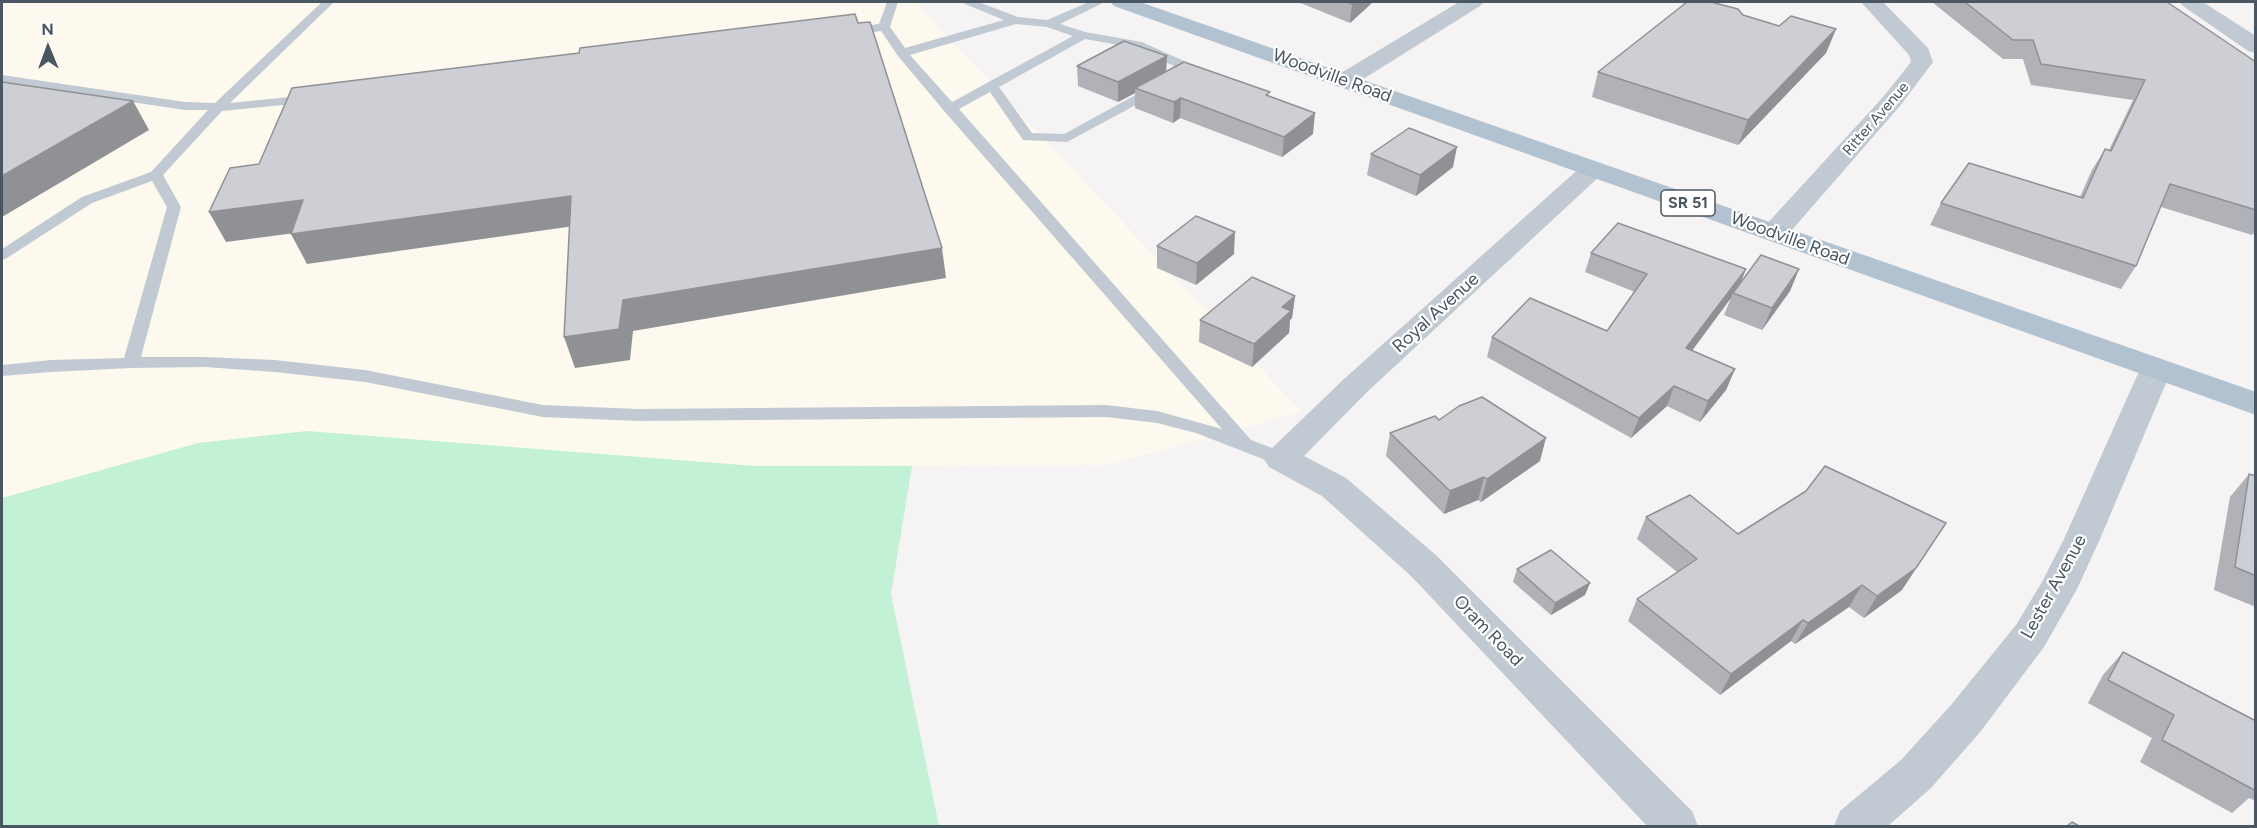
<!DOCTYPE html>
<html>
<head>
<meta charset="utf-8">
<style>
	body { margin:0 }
	#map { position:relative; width:2257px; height:828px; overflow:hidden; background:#f5f3f3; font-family:Figtree,sans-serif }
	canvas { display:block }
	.frame { position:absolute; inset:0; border:3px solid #4a5661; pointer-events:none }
	.north { position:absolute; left:18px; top:18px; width:60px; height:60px; -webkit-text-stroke:4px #fff; paint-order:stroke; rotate:359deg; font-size:16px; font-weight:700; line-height:24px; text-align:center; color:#4a5661 }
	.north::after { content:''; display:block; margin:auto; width:21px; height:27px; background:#4a5661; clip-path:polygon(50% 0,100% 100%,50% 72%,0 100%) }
</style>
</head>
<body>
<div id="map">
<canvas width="2257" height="828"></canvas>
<div class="frame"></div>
<div class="north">N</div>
</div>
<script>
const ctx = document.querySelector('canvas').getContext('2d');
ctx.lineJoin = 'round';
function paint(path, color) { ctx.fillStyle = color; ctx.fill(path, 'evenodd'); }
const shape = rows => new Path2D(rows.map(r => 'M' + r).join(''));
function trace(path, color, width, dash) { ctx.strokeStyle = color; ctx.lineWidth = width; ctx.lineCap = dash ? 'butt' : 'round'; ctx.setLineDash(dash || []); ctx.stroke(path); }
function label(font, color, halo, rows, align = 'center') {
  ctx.font = font + ' Figtree,sans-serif'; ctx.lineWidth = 4.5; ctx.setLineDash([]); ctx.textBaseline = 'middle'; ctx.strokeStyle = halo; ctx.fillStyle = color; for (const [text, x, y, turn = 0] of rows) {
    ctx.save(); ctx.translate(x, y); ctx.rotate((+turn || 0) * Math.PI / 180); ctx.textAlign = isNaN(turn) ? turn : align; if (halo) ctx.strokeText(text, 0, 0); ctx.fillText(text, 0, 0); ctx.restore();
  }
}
const commercial = shape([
	[2,2,921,2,920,8,1302,412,1107,465,755,466,198,443,2,498]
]);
const green = shape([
	[307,431,755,466,912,466,891,594,939,826,2,826,2,498,198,443]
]);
const service = shape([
	[322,2,334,2,230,103,309,95,314,96,316,99,314,102,222,111,163,175,181,207,141,357,205,357,275,360,365,370,543,405,638,409,1106,405,1157,411,1222,429,945,112,898,56,881,31,849,36,843,32,849,28,879,24,887,2,898,2,890,27,905,48,1004,20,965,4,964,2,978,2,1018,17,1047,20,1089,2,1102,2,1101,4,1060,24,1085,32,1142,42,1184,61,1186,76,1184,79,1067,142,1023,140,990,92,959,109,1251,440,1288,454,1290,459,1288,464,1281,466,1196,433,1157,423,1106,417,638,421,543,417,365,382,275,372,205,367,131,368,51,372,2,376,2,365,51,360,124,358,167,207,152,181,92,203,7,258,2,260,2,249,82,197,151,172,208,110,185,110,2,83,2,75,185,102,215,103,322,2],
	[1016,24,1047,27,1073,36,952,102,910,55,1016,24],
	[1085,39,1135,48,1174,66,1174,74,1064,134,1032,133,999,87,1085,39]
]);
const minor = shape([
	[1459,2,1484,2,1480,6,1352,86,1344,88,1336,86,1332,81,1336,76,1459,2],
	[1861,2,1883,2,1928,48,1933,62,1900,106,1784,239,1774,241,1764,239,1760,233,1764,227,1884,96,1911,62,1909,55,1861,2],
	[2179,2,2203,2,2256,36,2256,53,2248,51,2183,6,2179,2],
	[1593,161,1602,164,1606,169,1602,174,1366,393,1304,456,1346,478,1437,556,1692,811,1698,826,1647,826,1411,576,1322,496,1269,467,1264,459,1269,451,1344,379,1584,164,1593,161],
	[2156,359,2167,362,2172,369,2100,539,2077,589,2044,647,1981,731,1931,788,1888,826,1834,826,1840,811,1901,760,1951,705,2016,625,2042,582,2064,539,2140,369,2145,362,2156,359]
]);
const primary = shape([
	[1110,2,1140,2,2256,392,2256,415,1114,6,1110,2]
]);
const wall = shape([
	[1298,2,1373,2,1350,23],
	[1932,2,2167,2,2256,62,2256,231,2252,235,2161,207,2136,266,2121,289,1930,225,1941,203,2080,197,2092,170,2105,149,2109,150,2133,100,2031,85,2023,59,2003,59],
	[1743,15,1779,26,1836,29,1826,53,1738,145,1592,97,1598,72],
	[1077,66,1167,71,1270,96,1313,134,1282,157,1180,118,1173,123,1135,108,1135,93,1118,102,1078,86],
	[1371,154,1453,167,1416,196,1367,175],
	[1157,246,1234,254,1196,285,1157,268],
	[1591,253,1746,269,1740,284,1799,269,1790,291,1762,330,1724,315,1731,298,1692,351,1735,369,1726,390,1700,422,1667,406,1631,438,1487,357,1492,337,1607,331,1635,292,1585,272],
	[1295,296,1292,318,1290,320,1289,333,1252,367,1199,342,1200,320],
	[1439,420,1540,461,1481,502,1478,500,1444,514,1386,456,1390,433],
	[2256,472,2256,607,2214,590,2230,497,2249,474,2254,475],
	[1646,517,1738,534,1902,590,1864,618,1849,607,1795,644,1791,641,1720,695,1628,621,1637,599,1677,572,1637,539],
	[1517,569,1585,595,1551,615,1513,582],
	[2123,652,2256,721,2256,801,2249,798,2232,813,2140,762,2152,738,2088,703,2103,675]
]);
const shadedWall = shape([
	[1355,2,1373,2,1350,23,1352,4],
	[1836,29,1826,53,1738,145,1748,120],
	[1167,56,1166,76,1135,88,1135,93,1118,102,1118,82],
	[1181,98,1180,118,1173,123,1174,102],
	[133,101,149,130,2,217,2,176],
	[1315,113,1313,134,1282,157,1284,137],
	[1457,147,1453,167,1416,196,1420,175],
	[571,196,581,225,307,264,291,234],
	[303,200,318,230,226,242,209,212],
	[1235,232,1234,254,1196,285,1197,263],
	[942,248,946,278,633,331,630,360,575,368,564,337,623,300],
	[1746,269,1738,289,1733,293,1731,298,1678,369,1686,348],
	[1799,269,1790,291,1762,330,1772,308],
	[1295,296,1292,318,1290,320,1289,333,1252,367,1254,344,1282,307],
	[1735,369,1726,390,1700,422,1708,401],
	[1674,386,1667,406,1631,438,1639,418],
	[1546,438,1540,461,1481,502,1487,479],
	[1484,477,1478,500,1444,514,1450,491],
	[1946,523,1902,590,1864,618,1877,596],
	[1590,583,1585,595,1551,615,1555,603],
	[1862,585,1849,607,1795,644,1808,623],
	[1803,620,1791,641,1720,695,1731,674]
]);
const building = shape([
	[1346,2,1355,2,1352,4,1346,2],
	[1687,2,1711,2,1738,9,1743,15,1779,26,1791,16,1836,29,1748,120,1598,72,1687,2],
	[1965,2,2167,2,2256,62,2256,210,2170,184,2136,266,1941,203,1969,163,2083,198,2105,149,2111,151,2145,80,2041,64,2033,40,2013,40,1965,2],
	[855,14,858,23,870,22,942,248,623,300,619,329,564,337,571,196,291,234,303,200,209,212,230,168,259,164,292,88,579,53,580,48,855,14],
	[1124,41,1167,56,1118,82,1077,66,1124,41],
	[1184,62,1270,92,1266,95,1315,113,1284,137,1181,98,1174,102,1135,88,1184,62],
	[2,82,133,101,2,176,2,82],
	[1409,128,1457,147,1420,175,1371,154,1409,128],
	[1196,216,1235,232,1197,263,1157,246,1196,216],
	[1618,223,1746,269,1686,348,1735,369,1708,401,1674,386,1639,418,1492,337,1530,298,1607,331,1647,274,1591,253,1618,223],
	[1761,255,1799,269,1772,308,1733,293,1761,255],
	[1252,277,1295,296,1282,307,1291,311,1254,344,1200,320,1252,277],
	[1482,397,1546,438,1487,479,1484,477,1450,491,1390,433,1435,416,1439,420,1459,406,1482,397],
	[1825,466,1946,523,1916,568,1877,596,1862,585,1808,623,1803,620,1731,674,1637,599,1697,559,1646,517,1690,495,1738,534,1806,491,1825,466],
	[2249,474,2256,476,2256,576,2235,567,2249,474],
	[1551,550,1590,583,1555,603,1517,569,1551,550],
	[2123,652,2256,721,2256,791,2162,740,2174,715,2108,680,2123,652],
	[2072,822,2079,826,2067,826,2072,822]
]);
const farStreetnames = [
	["Ritter Avenue",1876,119,-49]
];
const shields = [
	[1688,203,54]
];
const shieldNames = [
	["SR 51",1688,203]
];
const streetNames = [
	["Woodville Road",1332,76,20],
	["Woodville Road",1790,239,20],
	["Royal Avenue",1436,313,-42],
	["Lester Avenue",2054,587,-61],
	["Oram Road",1488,631,46]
];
paint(commercial, '#fdf9ef');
paint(green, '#c3f1d5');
paint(service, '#c1cad2');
paint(minor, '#c1cad2');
paint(primary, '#b3c2d1');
paint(wall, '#b0b2b7');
paint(shadedWall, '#909195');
paint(building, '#cdcfd5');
trace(building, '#909195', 1.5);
label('15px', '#4a5661', '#fff', farStreetnames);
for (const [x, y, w] of shields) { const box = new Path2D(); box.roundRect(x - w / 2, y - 13, w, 26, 4.5); ctx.fillStyle = '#fff'; ctx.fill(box); trace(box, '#4a5661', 1.5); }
label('bold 16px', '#4a5661', null, shieldNames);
label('18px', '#4a5661', '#fff', streetNames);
</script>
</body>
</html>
